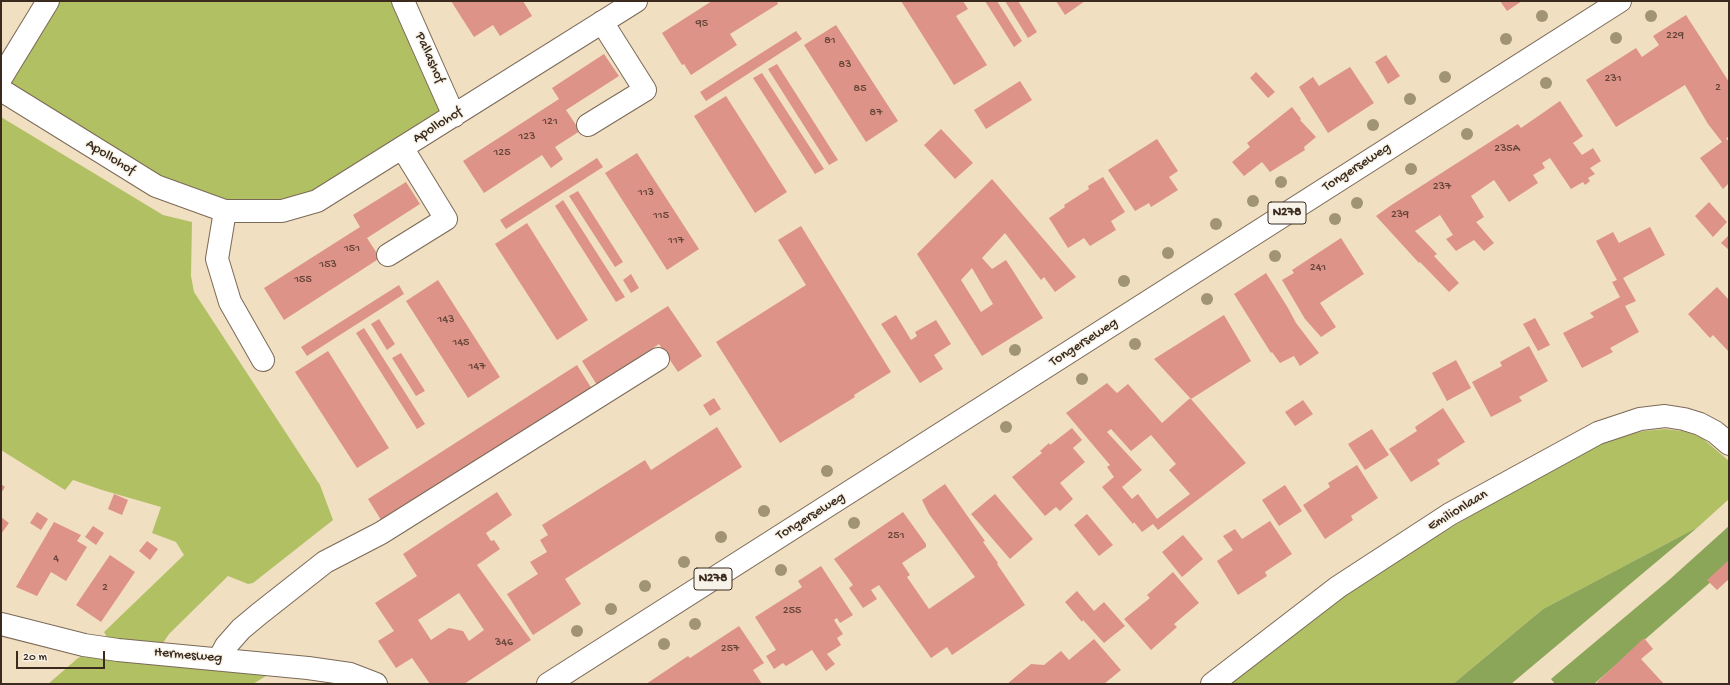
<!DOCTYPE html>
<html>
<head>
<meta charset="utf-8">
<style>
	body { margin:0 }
	#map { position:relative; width:1730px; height:685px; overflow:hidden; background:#f1dfc2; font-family:"Gochi Hand",sans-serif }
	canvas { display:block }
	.frame { position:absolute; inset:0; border:2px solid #3b2a1e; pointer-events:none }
	.scale { position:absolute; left:16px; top:651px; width:89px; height:18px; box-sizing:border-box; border:2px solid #3b2a1e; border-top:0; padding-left:5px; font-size:12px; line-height:14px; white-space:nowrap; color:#3b2a1e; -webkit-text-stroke:3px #f7f3e8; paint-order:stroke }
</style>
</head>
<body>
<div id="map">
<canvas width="1730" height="685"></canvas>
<div class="frame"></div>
<div class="scale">20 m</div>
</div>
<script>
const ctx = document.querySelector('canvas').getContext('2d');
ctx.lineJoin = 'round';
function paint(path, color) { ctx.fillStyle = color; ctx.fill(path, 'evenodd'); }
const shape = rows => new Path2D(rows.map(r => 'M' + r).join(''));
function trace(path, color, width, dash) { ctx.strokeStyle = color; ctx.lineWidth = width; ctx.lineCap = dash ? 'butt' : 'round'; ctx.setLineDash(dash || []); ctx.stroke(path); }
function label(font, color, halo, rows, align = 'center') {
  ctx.font = font + ' "Gochi Hand",sans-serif'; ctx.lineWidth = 3; ctx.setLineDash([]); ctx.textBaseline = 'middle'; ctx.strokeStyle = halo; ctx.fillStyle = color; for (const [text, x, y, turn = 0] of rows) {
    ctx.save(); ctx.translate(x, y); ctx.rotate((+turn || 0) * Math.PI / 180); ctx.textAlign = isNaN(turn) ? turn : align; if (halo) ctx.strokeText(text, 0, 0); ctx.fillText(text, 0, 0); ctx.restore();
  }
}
const green = shape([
	[56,1,395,1,444,114,318,193,275,206,223,205,158,178,5,83],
	[1,117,163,215,192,222,191,276,194,292,320,485,333,520,253,583,248,584,228,576,169,634,159,649,109,640,104,632,184,555,176,542,152,533,161,507,102,490,73,480,65,490,1,450],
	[1665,429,1682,431,1701,437,1729,461,1729,499,1698,527,1543,609,1453,684,1230,684,1333,604,1405,555,1534,478,1588,450,1618,437,1644,431],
	[89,653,271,673,253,684,48,684,78,658]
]);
const forest = shape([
	[1729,526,1729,566,1594,684,1555,684,1551,679,1669,580],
	[1698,527,1511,684,1453,684,1543,609]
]);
const building = shape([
	[451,1,523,1,532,16,500,36,493,25,474,37],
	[712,1,777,1,778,4,730,34,737,45,691,75,684,64,682,65,662,33],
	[901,1,963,1,968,9,956,16,987,65,954,85],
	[985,1,997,1,1022,41,1014,47],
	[1005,1,1018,1,1037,32,1028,38],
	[1056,1,1085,1,1065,15],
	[1500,1,1522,1,1507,11],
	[1686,15,1729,82,1729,137,1726,138,1729,142,1729,183,1723,189,1700,158,1722,142,1708,124,1685,85,1616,127,1586,80,1636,48,1642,57,1659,45,1653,36],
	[836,25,898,121,866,142,804,45],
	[796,31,802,39,706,101,700,92],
	[604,54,619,76,566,110,580,131,555,147,563,159,551,168,542,155,484,193,463,161,559,99,552,88],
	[1386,55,1400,76,1388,84,1375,62],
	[777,64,838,160,829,165,768,69],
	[1350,67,1374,103,1328,133,1299,87,1313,77,1319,86],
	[1256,72,1275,92,1268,98,1250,78],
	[762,73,824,169,815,174,753,78],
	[1020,81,1032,100,986,129,974,110],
	[726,96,787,192,755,213,694,116],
	[1560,101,1583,136,1573,143,1582,155,1593,148,1601,161,1590,168,1595,174,1588,178,1590,181,1585,185,1583,182,1571,189,1550,158,1542,163,1545,168,1533,175,1538,183,1509,202,1494,180,1471,196,1484,217,1476,222,1494,243,1484,251,1474,240,1456,251,1446,239,1453,235,1440,215,1415,231,1437,254,1434,256,1459,283,1449,292,1420,262,1419,263,1376,216,1390,206,1518,124,1521,128],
	[1292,107,1301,119,1300,120,1316,137,1304,147,1305,150,1270,172,1262,162,1244,176,1232,162,1250,147,1247,143],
	[941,129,973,163,955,179,924,145],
	[1157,139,1178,171,1169,177,1178,190,1151,207,1149,203,1135,211,1108,170],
	[637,153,699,249,667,270,605,173],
	[597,158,603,167,506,229,500,220],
	[1103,177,1125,212,1111,221,1116,230,1090,246,1084,238,1068,248,1049,218,1065,207,1064,205,1089,189,1088,186],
	[992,179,1076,277,1055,292,1044,277,1041,280,1005,233,982,258,992,269,1006,260,1043,318,982,356,917,254],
	[972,268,993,304,981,312,961,280],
	[406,182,420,204,367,238,380,258,284,320,264,288,360,227,353,215],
	[578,191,623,262,615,267,569,196],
	[563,200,625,297,616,302,555,206],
	[1709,202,1727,222,1713,237,1695,216],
	[527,223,588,320,557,340,495,244],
	[801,226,891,372,854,395,855,397,780,443,716,342,806,285,778,240],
	[1650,227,1665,255,1623,278,1636,301,1625,306,1639,332,1610,348,1613,352,1582,368,1563,333,1594,317,1590,313,1620,297,1612,282,1617,280,1596,241,1613,232,1619,243],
	[1729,235,1729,250,1721,243],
	[1341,238,1364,274,1320,303,1336,327,1321,337,1305,319,1282,280,1294,273,1292,270],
	[1266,273,1288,308,1296,323,1319,353,1300,366,1294,356,1280,363,1272,352,1271,353,1234,294],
	[631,274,639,288,631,293,623,280],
	[438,280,500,377,468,398,406,301],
	[399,285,404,294,307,356,301,347],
	[1717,287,1729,300,1729,352,1713,335,1710,338,1688,314],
	[668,306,702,356,678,372,659,344,597,385,582,361],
	[896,315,911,340,917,336,915,332,936,320,951,344,934,355,943,369,920,383,881,324],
	[1224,315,1251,361,1191,399,1246,463,1158,530,1153,524,1142,532,1134,522,1133,524,1102,487,1114,477,1107,467,1110,465,1066,413,1107,383,1117,393,1128,384,1162,423,1189,399,1191,399,1154,359],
	[1111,429,1131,451,1151,435,1176,464,1169,470,1190,494,1157,519,1138,494,1132,499,1122,487,1142,470,1107,432],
	[1535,318,1550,345,1538,351,1523,324],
	[379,319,395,344,387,350,371,324],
	[364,328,425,424,417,429,356,333],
	[1529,346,1548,381,1519,397,1522,401,1491,417,1472,382,1502,366,1500,362],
	[328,351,389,448,357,468,295,372],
	[401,353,425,391,416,396,392,358],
	[1456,360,1471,388,1447,401,1432,373],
	[577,365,592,389,383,523,368,499],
	[714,398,721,409,710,416,703,405],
	[1303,400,1313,414,1295,426,1285,412],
	[1443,408,1465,442,1437,460,1440,464,1411,482,1389,449,1417,431,1415,427],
	[717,427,742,467,565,579,581,604,533,635,507,594,538,574,530,562,547,552,540,540,548,535,542,525,645,460,651,470],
	[1072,428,1082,440,1073,448,1085,462,1060,483,1073,499,1060,511,1056,507,1045,516,1012,477,1042,453,1040,451,1049,443,1050,445],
	[1372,429,1389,455,1365,470,1348,444],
	[1357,465,1378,498,1351,516,1353,520,1325,539,1303,505,1330,487,1328,483],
	[1,484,5,487,1,493],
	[945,484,985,541,983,542,998,563,997,564,1025,605,952,655,947,647,931,658,879,585,871,590,877,599,863,608,849,588,853,585,834,559,903,512,926,544,926,547,902,563,910,575,907,577,929,609,975,577,929,514,922,500],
	[1285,485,1302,511,1279,526,1262,500],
	[497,492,512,515,486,533,491,541,494,540,500,549,477,565,531,640,464,684,430,684,412,658,396,668,378,641,394,631,375,603,417,576,403,554],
	[459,593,484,630,469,641,463,631,449,628,431,640,418,620],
	[114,494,128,500,122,515,108,509],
	[995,494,1033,539,1010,559,971,514],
	[37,512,48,519,41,530,30,523],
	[1087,514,1113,545,1099,556,1074,525],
	[1,517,9,523,1,534],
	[1270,521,1292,554,1265,572,1267,576,1238,595,1217,561,1233,550,1223,536,1235,529,1242,539],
	[54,522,81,535,77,541,87,547,66,581,51,572,37,596,16,587],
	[93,526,104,533,96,545,85,537],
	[1183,535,1203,559,1182,577,1162,552],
	[147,541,158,549,150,560,139,551],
	[110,555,135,572,101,622,76,605],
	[1729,560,1729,579,1717,590,1707,580],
	[821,566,853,615,840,623,837,618,834,620,843,634,837,638,841,645,827,654,835,664,826,671,812,650,786,666,783,663,774,669,766,656,776,650,755,617,802,587,798,581],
	[1173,572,1199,603,1174,624,1177,627,1151,650,1124,619,1150,598,1147,595],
	[1077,591,1094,611,1104,602,1125,626,1104,643,1083,620,1082,622,1065,602],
	[739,626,764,663,753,670,762,684,646,684,688,656,690,658],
	[1644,638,1653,649,1641,659,1664,684,1599,684,1597,682],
	[1094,639,1121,670,1104,684,1007,684,1031,664,1044,665,1061,651,1069,660]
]);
const minor = shape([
	[403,1,454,116],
	[1,78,48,1],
	[1,90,156,186,225,211,282,211,317,201,636,1],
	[588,125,645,90,602,22],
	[225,211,217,259,230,302,263,360],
	[388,255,446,219,403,149],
	[1,624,84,645,118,650,308,668,350,674,376,684],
	[219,659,226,646,241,629,259,614,325,562,381,533,658,359],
	[1212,684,1338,587,1450,514,1598,433,1640,419,1665,416,1684,419,1700,424,1715,432,1729,444]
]);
const major = shape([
	[548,684,1620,1]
]);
const trees = [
	[1542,16],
	[1651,16],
	[1616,38],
	[1506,39],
	[1445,77],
	[1546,83],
	[1410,99],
	[1373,125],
	[1467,134],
	[1411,169],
	[1281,182],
	[1253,201],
	[1357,203],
	[1335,219],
	[1216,224],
	[1168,253],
	[1275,256],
	[1124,281],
	[1207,299],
	[1135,344],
	[1015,350],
	[1082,379],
	[1006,427],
	[827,471],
	[764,511],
	[854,523],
	[721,537],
	[684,562],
	[781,570],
	[645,586],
	[611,609],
	[695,624],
	[577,631],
	[664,644]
];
const numberNames = [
	["95",702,24],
	["229",1675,36],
	["81",830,41],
	["83",845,65],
	["231",1613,79],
	["2",1718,88],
	["85",860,89],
	["87",876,113],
	["121",550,122],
	["123",527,137],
	["235A",1507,149],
	["125",502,153],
	["237",1442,187],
	["113",646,193],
	["239",1400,215],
	["115",661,216],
	["117",676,241],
	["151",352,249],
	["153",328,265],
	["241",1318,268],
	["155",303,280],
	["143",446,320],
	["145",461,343],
	["147",477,367],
	["251",896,536],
	["4",56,559],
	["2",105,588],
	["255",792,611],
	["346",504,643],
	["257",730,649]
];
const shields = [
	[1287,213,38],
	[713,579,38]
];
const shieldNames = [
	["N278",1287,213],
	["N278",713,579]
];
const streetNames = [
	["Pallashof",429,58,66],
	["Apollohof",438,126,-32],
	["Apollohof",110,158,32],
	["Tongerseweg",1357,168,-33],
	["Tongerseweg",1084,343,-33],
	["Emilionlaan",1458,511,-31],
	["Tongerseweg",811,517,-32],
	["Hermesweg",188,656,5]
];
paint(green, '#b0c063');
paint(forest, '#8ca659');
paint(building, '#dd9387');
trace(minor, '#7b6957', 24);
trace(major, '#7b6957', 24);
trace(minor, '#fff', 22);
trace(major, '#fff', 22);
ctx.fillStyle = '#a09473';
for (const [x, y] of trees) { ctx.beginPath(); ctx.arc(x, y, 6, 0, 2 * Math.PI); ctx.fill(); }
label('12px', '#644438', null, numberNames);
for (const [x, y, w] of shields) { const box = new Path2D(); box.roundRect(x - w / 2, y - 11, w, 22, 3); ctx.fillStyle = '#f7f3e8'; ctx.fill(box); trace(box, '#3b2a1e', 1); }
label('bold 13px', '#3b2a1e', null, shieldNames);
label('14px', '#3b2a1e', '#f7f3e8', streetNames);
</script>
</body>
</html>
